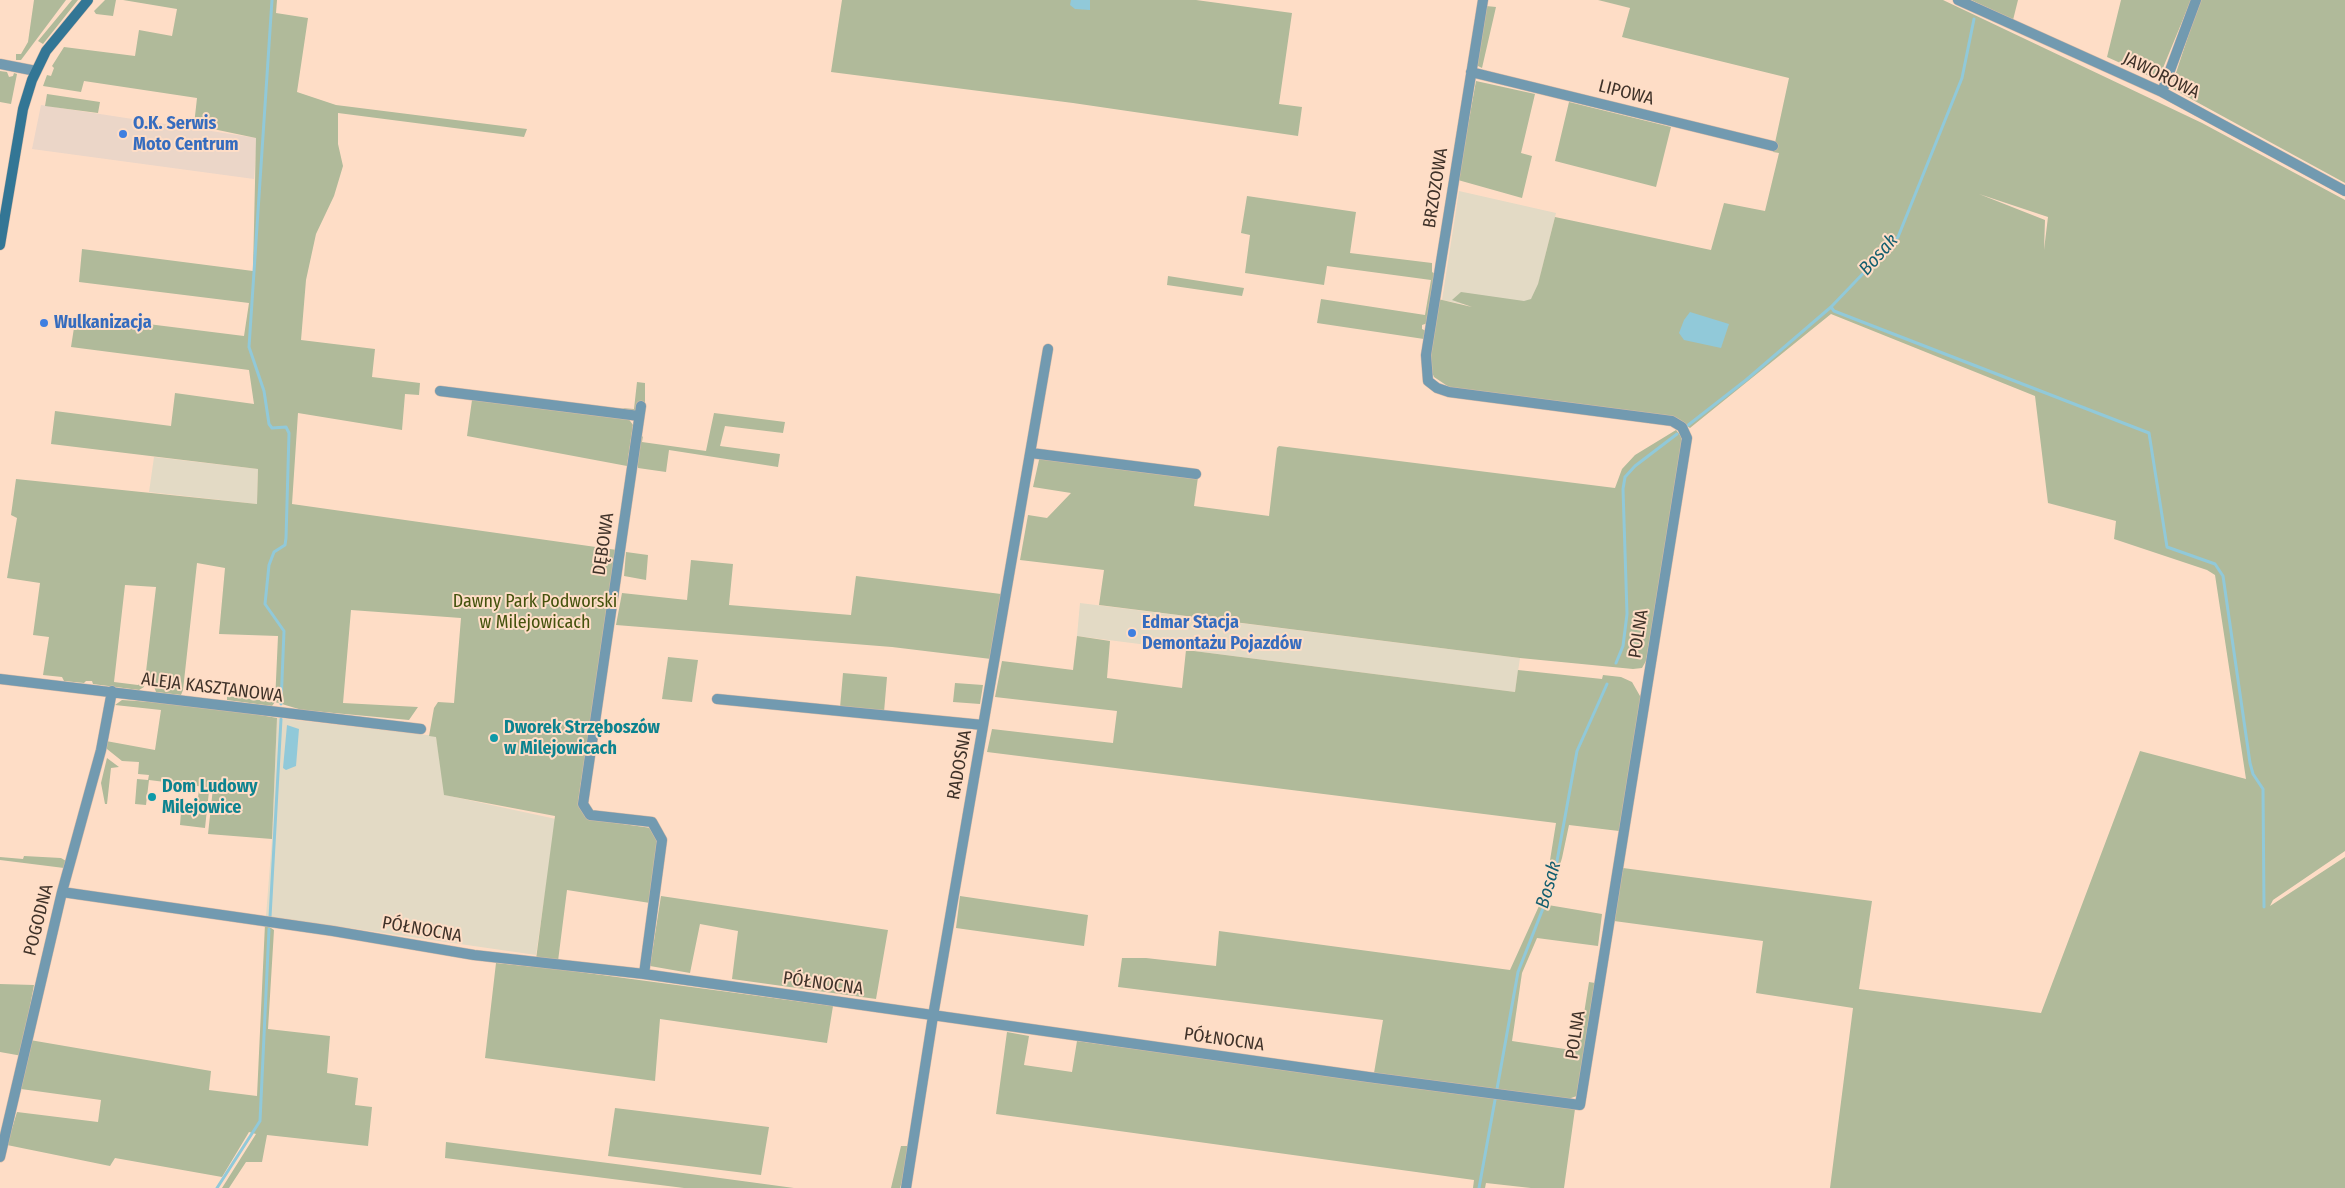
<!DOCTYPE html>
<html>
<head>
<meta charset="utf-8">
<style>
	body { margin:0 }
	canvas { display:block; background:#feddc6 }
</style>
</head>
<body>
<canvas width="2345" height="1188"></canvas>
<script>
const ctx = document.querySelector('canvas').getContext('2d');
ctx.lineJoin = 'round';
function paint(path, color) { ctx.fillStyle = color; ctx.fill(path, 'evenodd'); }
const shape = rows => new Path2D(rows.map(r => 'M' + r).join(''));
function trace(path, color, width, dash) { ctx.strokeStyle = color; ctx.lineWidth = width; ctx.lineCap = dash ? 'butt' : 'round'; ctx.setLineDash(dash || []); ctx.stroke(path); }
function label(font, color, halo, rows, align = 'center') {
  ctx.font = font + ' "Fira Sans Condensed",sans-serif'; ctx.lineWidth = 4; ctx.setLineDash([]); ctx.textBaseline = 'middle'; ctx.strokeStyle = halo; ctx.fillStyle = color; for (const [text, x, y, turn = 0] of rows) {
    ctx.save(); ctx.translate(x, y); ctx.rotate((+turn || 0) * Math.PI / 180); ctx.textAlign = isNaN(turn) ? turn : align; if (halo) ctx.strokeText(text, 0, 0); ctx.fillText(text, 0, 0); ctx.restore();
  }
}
const commercial = shape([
	[41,105,257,138,254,179,32,149]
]);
const industrial = shape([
	[1459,191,1556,213,1530,317,1442,300],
	[154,457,258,469,257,504,149,492],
	[1080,603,1520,658,1515,692,1077,636],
	[277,718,436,736,445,795,556,819,536,955,266,916,272,839]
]);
const green = shape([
	[34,0,66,0,21,60,16,60,16,54,21,54,28,42],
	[72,0,78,0,43,44,38,41],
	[105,0,116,0,113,16,96,14,94,11],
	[123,0,277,0,276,13,308,18,297,92,336,105,527,129,524,137,338,113,338,144,343,166,334,196,316,234,306,280,301,340,375,349,372,377,420,383,419,395,405,394,402,430,298,413,292,504,617,550,578,802,588,819,651,828,658,844,650,903,567,890,557,969,833,1006,827,1043,660,1019,655,1081,485,1058,496,963,535,967,555,816,444,795,436,737,429,736,434,708,438,702,454,703,461,618,351,610,343,703,418,707,409,720,302,710,275,702,272,706,227,700,227,696,275,702,278,636,219,634,225,568,197,563,183,690,181,695,156,692,152,681,145,680,144,687,139,690,93,684,92,681,86,681,84,683,64,681,62,677,43,675,49,637,33,635,40,583,7,578,17,518,11,515,16,479,257,504,258,469,51,444,55,411,171,426,175,393,254,404,249,370,71,347,76,315,244,336,249,303,79,282,82,249,253,271,256,138,194,125,197,98,84,81,81,92,43,86,47,75,51,76,54,68,52,66,64,47,135,56,139,30,172,36,177,9],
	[125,585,156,587,145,680,138,685,114,682],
	[842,0,1196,0,1292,13,1279,104,1302,107,1298,136,1073,103,831,72],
	[1598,0,1943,0,2202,123,2345,200,2345,851,2273,900,2270,906,2345,857,2345,1188,1830,1188,1853,1008,1756,993,1763,941,1614,921,1623,868,1872,901,1859,989,2041,1013,2140,751,2246,779,2215,575,2207,570,2114,539,2116,521,2048,503,2035,396,1831,314,1690,428,1681,422,1452,389,1434,377,1431,370,1430,353,1438,299,1472,307,1452,300,1461,292,1524,301,1531,299,1538,284,1555,217,1711,250,1724,203,1765,211,1779,153,1773,152,1789,78,1622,37,1630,8],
	[1979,194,2048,217,2044,250,2045,220],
	[1971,0,2018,0,2013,20],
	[2121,0,2191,0,2158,80,2107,57],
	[2200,0,2345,0,2345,183,2171,88],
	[1486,6,1496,7,1482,68,1476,65],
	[0,71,7,72,9,77,13,76,14,73,17,74,11,104,0,102],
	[1476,81,1535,94,1521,153,1532,156,1522,198,1458,180],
	[47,94,100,102,98,113,45,106],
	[1569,102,1671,127,1656,187,1555,161],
	[1247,196,1356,212,1350,253,1432,263,1432,272,1435,274,1428,323,1422,325,1422,329,1426,331,1424,339,1317,323,1321,299,1425,315,1431,280,1327,266,1324,285,1245,273,1250,235,1241,233],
	[1168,276,1244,288,1242,296,1167,285],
	[637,382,645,383,645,406,632,412,622,408,634,409],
	[472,400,622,415,628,418,633,425,627,466,467,436],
	[714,413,785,422,783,433,725,426,720,446,780,454,778,467,669,450,666,472,638,468,638,441,643,436,642,442,706,451],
	[1676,430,1681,436,1682,452,1646,661,1642,668,1633,669,1520,658,1099,605,1104,570,1020,560,1028,515,1047,518,1071,493,1033,487,1041,451,1199,470,1194,506,1269,516,1277,448,1279,446,1615,488,1622,469,1635,455],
	[626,552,648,555,646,580,624,576],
	[691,560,733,564,729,605,851,615,856,576,1001,594,991,659,892,647,616,625,622,593,687,600],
	[1077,636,1110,641,1107,678,1182,688,1186,650,1515,692,1518,670,1602,679,1603,675,1621,677,1632,682,1640,696,1640,707,1619,831,1569,825,1562,858,1548,905,1602,914,1598,946,1537,938,1522,973,1512,1041,1578,1051,1589,982,1595,983,1577,1096,1568,1099,1374,1073,1383,1020,1118,987,1122,958,1146,958,1216,966,1219,931,1510,970,1539,906,1547,879,1556,823,987,752,992,729,1113,743,1117,711,995,697,1002,661,1073,670],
	[668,657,698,660,692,702,662,699],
	[843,673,887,677,884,712,840,708],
	[955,683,983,685,980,704,953,702],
	[122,700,211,706,277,718,272,839,208,834,213,788,149,780,146,805,135,804,137,779,148,780,149,775,138,774,139,762,122,761,107,749,106,741,155,750,161,710,115,705],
	[107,758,119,767,111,768,107,804,105,804,101,783],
	[199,790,209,791,205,828,180,825,181,812,196,813],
	[24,856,61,858,66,861,64,868,0,860,0,857,23,859],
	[661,896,888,930,876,999,732,979,738,931,700,924,690,973,650,966],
	[960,896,1088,915,1084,946,956,928],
	[265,924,274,930,268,1029,330,1036,327,1073,358,1078,355,1105,372,1107,368,1146,267,1135,262,1162,246,1162,229,1188,222,1188,256,1134,249,1132,222,1177,115,1158,110,1166,7,1145,17,1112,98,1122,101,1100,21,1089,28,1057,0,1052,0,984,34,985,24,1039,211,1071,209,1090,257,1096],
	[1007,1032,1029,1036,1024,1065,1072,1072,1077,1041,1575,1109,1564,1188,1531,1188,1486,1183,1485,1188,1473,1188,1474,1180,996,1114],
	[615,1108,769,1127,761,1175,608,1156],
	[446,1142,631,1166,794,1188,684,1188,445,1158],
	[901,1146,908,1146,902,1182,900,1188,891,1188]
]);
const water = shape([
	[1071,0,1090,0,1090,10,1075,9,1070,5],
	[1690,312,1729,324,1721,348,1684,340,1679,333,1684,320],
	[287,725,299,729,296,766,286,770,283,768]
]);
const stream = shape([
	[272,0,249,347,264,391,269,424,272,428,286,427,289,433,286,538,285,545,274,552,269,565,265,604,284,631,281,704],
	[1831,307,1834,311,2149,433,2167,547,2215,564,2223,576,2250,763,2253,774,2263,789,2264,907],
	[1687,426,1746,380,1831,307,1898,237,1962,78,1974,19],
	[1616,663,1623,646,1627,614,1623,489,1625,477,1635,466,1677,434],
	[270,917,281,719],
	[1497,1089,1518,972,1553,883,1577,751,1607,684],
	[217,1188,260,1121,269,929],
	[1479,1188,1495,1100]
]);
const street = shape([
	[1958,0,2162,92,2345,191],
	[0,64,36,71],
	[1471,72,1773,146],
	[2162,92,2196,0],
	[440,391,639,416],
	[641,406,583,804,590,815,652,822,662,840,644,974],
	[1031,453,1196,474],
	[0,679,421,729],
	[717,699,983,725],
	[62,892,333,931,474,955,644,974,1368,1077,1580,1105,1687,438,1682,427,1672,421,1449,392,1437,388,1428,381,1426,355,1483,0],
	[0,1157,62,892,101,750,112,691],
	[906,1188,933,1016,1048,349]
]);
const secondary = shape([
	[0,245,23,109,32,80,46,51,88,0]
]);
const markers = [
	[123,134,5,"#3f7fe0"],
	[44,323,5,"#3f7fe0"],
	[1132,633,5,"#3f7fe0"],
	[494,738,5,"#0f9aa8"],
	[152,797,5,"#0f9aa8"]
];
const streetNames = [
	["JAWOROWA",2161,76,26],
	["LIPOWA",1626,93,14],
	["BRZOZOWA",1436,188,-81],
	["DĘBOWA",604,544,-82],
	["POLNA",1639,634,-81],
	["ALEJA KASZTANOWA",212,688,7],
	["RADOSNA",960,765,-80],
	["POGODNA",39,920,-76],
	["PÓŁNOCNA",422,930,10],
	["PÓŁNOCNA",823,984,8],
	["POLNA",1576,1035,-81],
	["PÓŁNOCNA",1224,1040,8]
];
const shopNames = [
	["O.K. Serwis",133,124],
	["Moto Centrum",133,145],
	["Wulkanizacja",54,323],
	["Edmar Stacja",1142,623],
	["Demontażu Pojazdów",1142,644]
];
const parkNames = [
	["Dawny Park Podworski",535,602],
	["w Milejowicach",535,623]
];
const cultureNames = [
	["Dworek Strzęboszów",504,728],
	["w Milejowicach",504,749],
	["Dom Ludowy",162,787],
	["Milejowice",162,808]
];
const waterNames = [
	["Bosak",1879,255,-48],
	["Bosak",1549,885,-74]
];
paint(commercial, '#ebd6c8');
paint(industrial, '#e3dac5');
paint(green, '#b0ba9a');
paint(water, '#91c9d9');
trace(stream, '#91c9d9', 3);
trace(street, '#d8bba7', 11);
trace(secondary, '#d8bba7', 11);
trace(street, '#729ab0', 10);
trace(secondary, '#337695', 10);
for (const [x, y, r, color] of markers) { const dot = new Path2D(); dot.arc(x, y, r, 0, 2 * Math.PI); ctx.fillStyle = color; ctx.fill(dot); trace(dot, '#feddc6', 2); }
label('18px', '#3f3229', '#feddc6', streetNames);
label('bold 18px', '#366cbe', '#feddc6', shopNames, 'left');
label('18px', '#44520d', '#feddc6', parkNames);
label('bold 18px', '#0d838f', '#feddc6', cultureNames, 'left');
label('italic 19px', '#135e6f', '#feddc6', waterNames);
</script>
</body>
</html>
